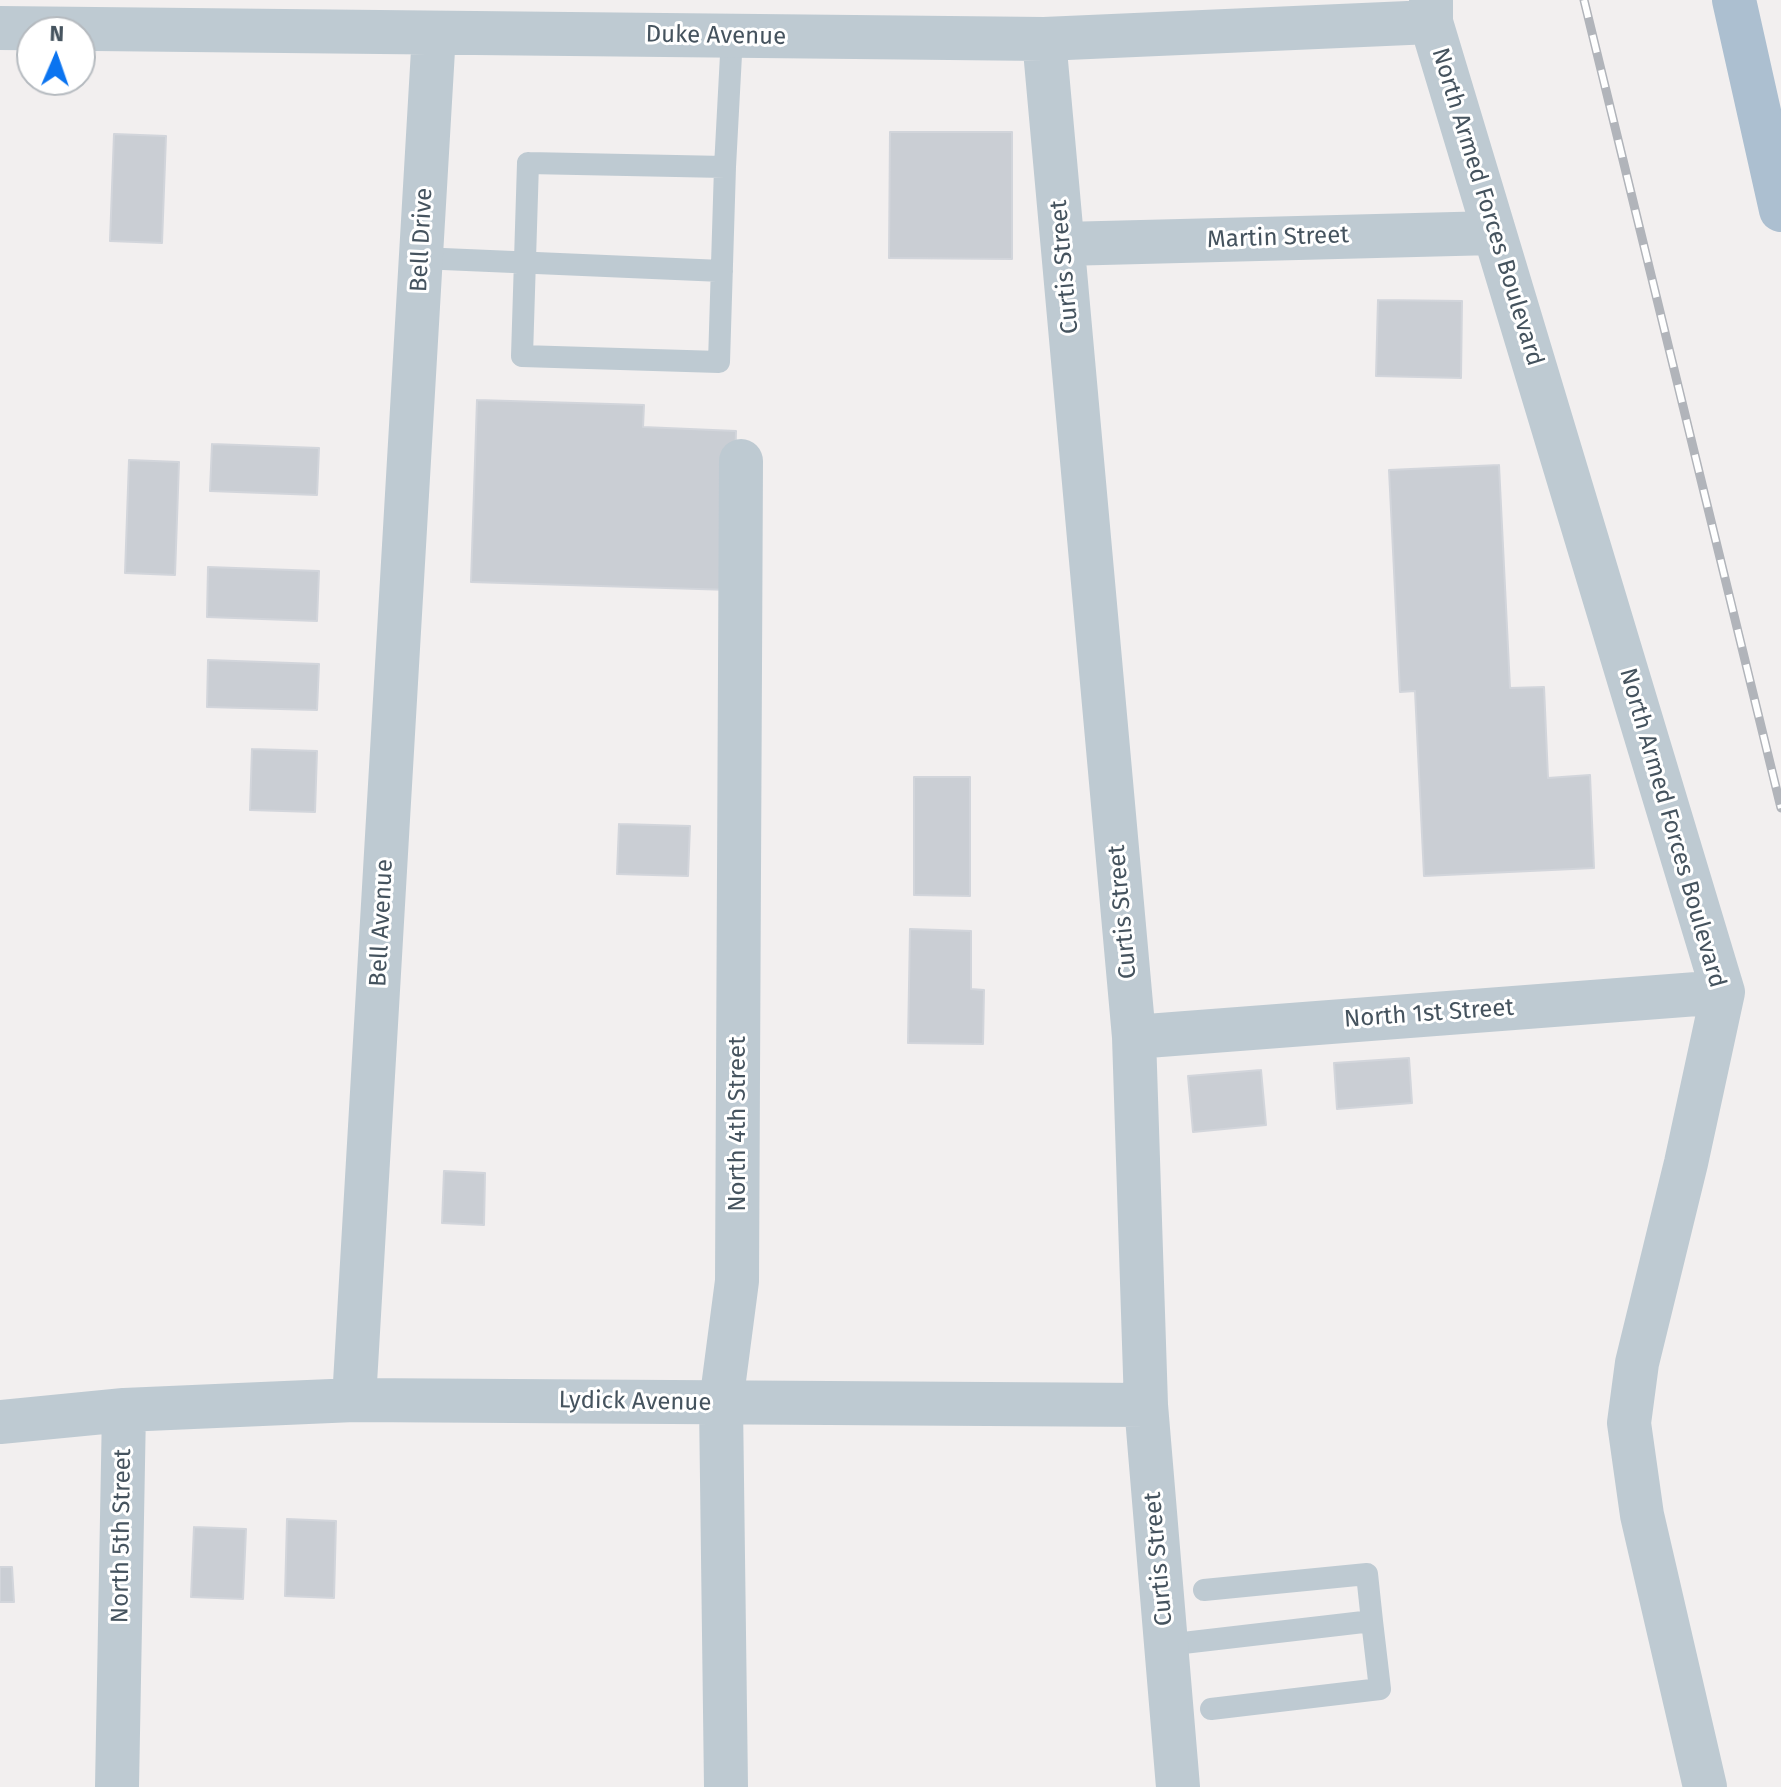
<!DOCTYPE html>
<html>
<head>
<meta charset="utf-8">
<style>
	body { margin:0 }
	#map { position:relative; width:1781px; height:1787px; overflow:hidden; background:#f2efef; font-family:"Fira Sans",sans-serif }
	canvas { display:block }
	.north { position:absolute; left:16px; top:16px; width:80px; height:80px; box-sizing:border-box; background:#fff; border:2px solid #b5babf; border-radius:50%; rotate:2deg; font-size:22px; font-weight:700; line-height:32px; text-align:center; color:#45535e }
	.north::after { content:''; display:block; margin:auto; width:28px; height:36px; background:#0b74f0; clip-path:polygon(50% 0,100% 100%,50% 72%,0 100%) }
</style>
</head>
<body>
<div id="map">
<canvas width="1781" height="1787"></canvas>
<div class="north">N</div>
</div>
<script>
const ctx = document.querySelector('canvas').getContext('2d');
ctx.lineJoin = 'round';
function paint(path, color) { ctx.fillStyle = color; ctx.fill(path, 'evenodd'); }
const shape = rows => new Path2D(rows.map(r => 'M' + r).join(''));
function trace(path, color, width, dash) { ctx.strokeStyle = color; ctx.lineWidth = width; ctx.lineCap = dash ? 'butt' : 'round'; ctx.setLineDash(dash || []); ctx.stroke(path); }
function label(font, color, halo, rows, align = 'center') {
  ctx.font = font + ' "Fira Sans",sans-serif'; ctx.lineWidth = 6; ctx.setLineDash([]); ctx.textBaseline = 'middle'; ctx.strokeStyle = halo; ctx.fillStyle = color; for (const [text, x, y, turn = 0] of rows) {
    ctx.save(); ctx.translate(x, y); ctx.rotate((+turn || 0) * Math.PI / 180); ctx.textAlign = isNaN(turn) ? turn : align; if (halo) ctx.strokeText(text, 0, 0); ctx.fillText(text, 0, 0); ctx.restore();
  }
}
const building = shape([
	[890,132,1012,132,1012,259,889,258,890,132],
	[114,134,166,136,162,243,110,241,114,134],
	[1378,300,1462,301,1461,378,1376,376,1378,300],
	[477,400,644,405,643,427,736,431,731,590,471,582,477,400],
	[212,444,319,448,317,495,210,491,212,444],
	[129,460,179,462,175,575,125,573,129,460],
	[1499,465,1510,688,1544,687,1548,778,1590,775,1594,868,1424,876,1415,691,1400,692,1389,470,1499,465],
	[208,567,319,571,317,621,207,617,208,567],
	[208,660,319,664,317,710,207,707,208,660],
	[252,749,317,751,315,812,250,810,252,749],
	[914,777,970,777,970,896,914,895,914,777],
	[619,824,690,826,688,876,617,874,619,824],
	[910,929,971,931,971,989,984,990,983,1044,908,1043,910,929],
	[1409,1058,1412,1103,1337,1109,1334,1063,1409,1058],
	[1261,1070,1266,1125,1193,1132,1188,1076,1261,1070],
	[444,1171,485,1173,484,1225,442,1223,444,1171],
	[287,1519,336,1521,334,1598,285,1596,287,1519],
	[194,1527,246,1529,243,1599,191,1597,194,1527],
	[0,1567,12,1567,14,1602,0,1602,0,1567]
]);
const service = shape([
	[528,163,725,167,719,362,522,356,528,163],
	[725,167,732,36],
	[420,258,722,271],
	[1204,1590,1367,1574,1372,1621],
	[1166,1645,1372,1621,1380,1689,1211,1709]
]);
const minor = shape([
	[1431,0,1431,22,1723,992,1686,1163,1637,1363,1629,1423,1642,1515,1705,1787],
	[0,28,1044,39,1431,22],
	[1044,39,1134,1037,1146,1405,1178,1787],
	[1063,244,1494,233],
	[1134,1037,1723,992],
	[354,1400,434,33],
	[0,1422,124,1410,354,1400,1146,1405],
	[117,1787,124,1410],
	[726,1787,721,1403,737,1281,741,461]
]);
const primary = shape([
	[1734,0,1781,210]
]);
const rail = shape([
	[1584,0,1781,808]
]);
const streetNames = [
	["Duke Avenue",716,36,1],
	["North Armed Forces Boulevard",1487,207,73],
	["Martin Street",1278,238,-2],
	["Bell Drive",422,240,-87],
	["Curtis Street",1065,267,-95],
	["North Armed Forces Boulevard",1672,828,74],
	["Curtis Street",1123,912,-95],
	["Bell Avenue",382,923,-87],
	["North 1st Street",1429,1014,-4],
	["North 4th Street",738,1124,-90],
	["Lydick Avenue",635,1402,1],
	["North 5th Street",122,1536,-89],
	["Curtis Street",1159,1559,-95]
];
paint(building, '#caced4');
trace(building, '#d2d5db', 2);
trace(service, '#becad2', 22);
trace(minor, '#becad2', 44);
trace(primary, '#acbfd0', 44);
trace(rail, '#b1b4ba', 9);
trace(rail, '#fff', 6, [18]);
label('24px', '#45535e', '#fff', streetNames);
</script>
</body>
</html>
